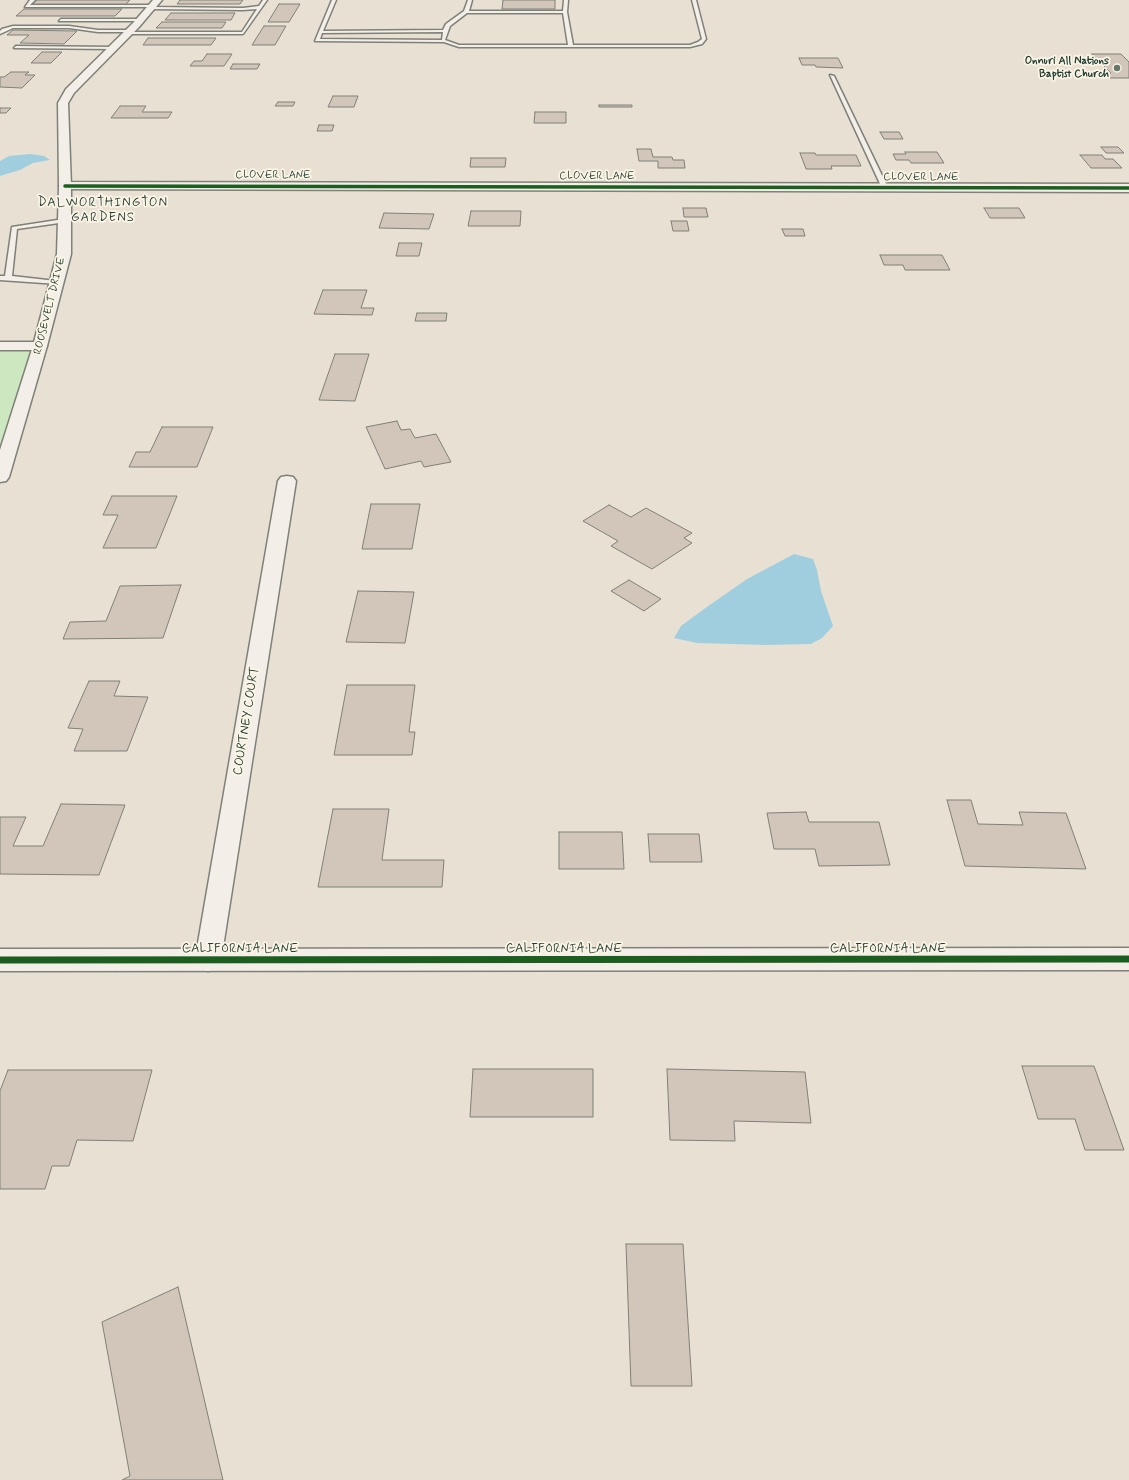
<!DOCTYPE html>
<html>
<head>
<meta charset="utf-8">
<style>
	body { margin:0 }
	canvas { display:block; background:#e8e0d3 }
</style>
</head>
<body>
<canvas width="1129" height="1480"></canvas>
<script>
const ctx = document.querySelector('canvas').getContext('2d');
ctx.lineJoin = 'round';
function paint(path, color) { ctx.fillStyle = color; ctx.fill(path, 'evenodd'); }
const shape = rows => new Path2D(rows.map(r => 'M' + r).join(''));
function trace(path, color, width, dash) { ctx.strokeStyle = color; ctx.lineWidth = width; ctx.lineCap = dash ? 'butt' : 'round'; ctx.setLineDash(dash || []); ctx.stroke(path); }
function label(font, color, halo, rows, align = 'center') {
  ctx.font = font + ' Mynerve,sans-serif'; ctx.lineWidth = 3.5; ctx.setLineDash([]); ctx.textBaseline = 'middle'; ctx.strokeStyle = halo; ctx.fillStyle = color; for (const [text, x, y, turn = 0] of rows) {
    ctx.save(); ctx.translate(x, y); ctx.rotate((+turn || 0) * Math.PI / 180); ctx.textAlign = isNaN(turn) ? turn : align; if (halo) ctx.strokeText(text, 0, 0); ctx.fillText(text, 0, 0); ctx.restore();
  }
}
const green = shape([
	[0,350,32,350,0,455]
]);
const water = shape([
	[30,154,44,156,50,160,33,163,20,170,0,176,0,161,9,156],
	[794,554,813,559,817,570,821,591,833,626,822,638,811,644,766,645,697,643,674,638,681,626,704,609,747,579]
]);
const building = shape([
	[37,0,130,0,123,7,29,7,37,0],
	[180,0,243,0,240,4,177,4,180,0],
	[503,0,555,0,555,9,502,9,503,0],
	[279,4,300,4,289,22,268,22,279,4],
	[24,9,122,9,115,16,16,16,24,9],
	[171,13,235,13,231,20,165,20,171,13],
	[162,22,226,22,222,28,156,28,162,22],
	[264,26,286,26,275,45,252,45,264,26],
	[13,30,77,31,64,44,20,43,29,35,7,35,13,30],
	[148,38,216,38,211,45,143,45,148,38],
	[42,52,62,52,51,63,31,63,42,52],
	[207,54,232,54,224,66,190,66,194,61,202,61,207,54],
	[1092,54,1121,54,1129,62,1129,78,1110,78,1105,73,1111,73,1092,54],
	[799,58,838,58,843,68,816,67,815,65,802,65,799,58],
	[233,64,260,64,257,69,230,69,233,64],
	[11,72,29,72,25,75,35,75,22,88,0,87,0,77,4,77,11,72],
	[333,96,358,96,354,107,328,107,333,96],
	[278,102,295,102,293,106,275,106,278,102],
	[599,105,632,105,632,107,599,107,599,105],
	[120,106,146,106,142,112,172,112,168,118,111,118,120,106],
	[0,108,11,108,6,113,0,113,0,108],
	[535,112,566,112,566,123,534,123,535,112],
	[319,125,334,125,332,131,317,131,319,125],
	[880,132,899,132,903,139,884,139,880,132],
	[1101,147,1118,147,1124,153,1106,153,1101,147],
	[637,149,651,149,653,157,672,157,673,160,684,160,685,168,658,168,658,161,639,161,637,149],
	[905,152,937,152,944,163,911,163,909,160,896,160,893,154,906,154,905,152],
	[800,153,815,153,816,155,856,155,861,166,831,166,832,169,806,169,800,153],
	[1080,155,1102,155,1105,159,1113,159,1122,168,1091,168,1080,155],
	[471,158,506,158,505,167,470,167,471,158],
	[683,208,706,208,708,217,684,217,683,208],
	[984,208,1019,208,1025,218,990,218,984,208],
	[471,211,521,211,520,226,468,226,471,211],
	[384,213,434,214,429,229,379,228,384,213],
	[671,221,687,221,689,231,673,231,671,221],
	[782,229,803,229,805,236,785,236,782,229],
	[399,243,422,243,419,256,396,256,399,243],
	[880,255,942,255,950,270,905,270,903,265,884,265,880,255],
	[323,290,367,290,361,308,374,308,372,315,314,314,323,290],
	[417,313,447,313,446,321,415,321,417,313],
	[335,354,369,354,355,401,319,400,335,354],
	[397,421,401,430,410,429,415,438,436,434,451,462,424,467,421,461,385,469,366,427,397,421],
	[162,427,213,427,197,467,129,467,136,452,150,452,162,427],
	[112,496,177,496,156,548,103,548,118,515,103,515,112,496],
	[371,504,420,504,412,549,362,549,371,504],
	[609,505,631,517,646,508,692,533,684,538,692,543,652,569,611,546,618,541,583,521,609,505],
	[629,580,661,599,644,611,611,591,629,580],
	[181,585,163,638,63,639,70,622,106,621,120,586,181,585],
	[358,591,414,592,405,643,346,642,358,591],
	[89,681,120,681,114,696,148,697,127,751,74,751,83,729,68,728,89,681],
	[347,685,415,685,409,732,415,732,412,755,334,755,347,685],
	[947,800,971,800,978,824,1023,825,1019,812,1066,813,1086,869,965,866,947,800],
	[61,804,125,805,99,875,0,874,0,817,26,817,13,846,43,846,61,804],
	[333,809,389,809,382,860,444,860,442,887,318,887,333,809],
	[806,812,809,822,879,822,890,865,819,866,815,849,774,849,767,813,806,812],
	[559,832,622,832,624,869,559,869,559,832],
	[648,834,699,834,702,862,650,862,648,834],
	[1022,1066,1094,1066,1124,1150,1085,1150,1075,1119,1038,1119,1022,1066],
	[473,1069,593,1069,593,1117,470,1117,473,1069],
	[667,1069,805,1072,811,1123,734,1121,735,1141,670,1140,667,1069],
	[8,1070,152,1070,133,1141,77,1140,69,1166,52,1166,45,1189,0,1189,0,1091,8,1070],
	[626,1244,683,1244,692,1386,631,1386,626,1244],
	[178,1287,223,1480,122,1480,130,1476,102,1322,178,1287]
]);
const service = shape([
	[30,0,35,0,30,5,152,5,154,7,243,8,259,6,263,0,267,0,243,34,128,34,126,32,98,32,69,28,13,28,0,34,0,31,2,29,13,26,69,26,98,30,130,30,132,32,242,32,257,9,243,10,150,9,148,7,25,7,30,0],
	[332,0,336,0,323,31,443,30,446,24,464,11,468,0,472,0,469,11,563,11,564,0,568,0,567,12,573,45,690,45,698,42,702,39,692,0,696,0,706,39,702,44,690,47,459,47,444,42,315,41,332,0],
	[467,13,563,13,568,45,459,45,445,40,450,26,467,13],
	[443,32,442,40,320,39,322,33,443,32],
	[61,19,140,19,142,20,140,21,59,21,61,19],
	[16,46,113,47,115,48,113,49,14,48,16,46],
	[830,75,834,76,888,188,887,189,882,188,830,75],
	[64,219,67,221,66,222,17,229,12,276,56,281,59,283,58,284,0,280,0,276,5,276,12,227,64,219]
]);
const minor = shape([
	[65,182,1129,184,1129,192,61,189,59,186,61,183,65,182],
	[0,342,40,342,45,343,47,346,45,349,40,350,0,350,0,342],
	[287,476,293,477,296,481,221,960,217,968,208,971,199,968,195,960,278,481,281,477,287,476]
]);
const tertiary = shape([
	[153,0,162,0,139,27,74,93,68,103,71,186,71,254,47,346,9,477,6,481,0,482,0,450,33,346,57,254,59,186,58,103,66,89,133,23,153,0],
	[1129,948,1129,970,0,971,0,949,1129,948]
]);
const cyclewayFar1 = shape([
	[65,186,1129,188]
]);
const cycleway = shape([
	[0,960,1129,959]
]);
const markers = [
	[1117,68,4,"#65766c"]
];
const farPoinames = [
	["Onnuri All Nations",1109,62],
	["Baptist Church",1109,75]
];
const farStreetnames = [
	["CLOVER LANE",273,176],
	["CLOVER LANE",597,177],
	["CLOVER LANE",921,178],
	["ROOSEVELT DRIVE",50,306,-76]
];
const farQuarternames = [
	["DALWORTHINGTON",103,203],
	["GARDENS",103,218]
];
const streetNames = [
	["COURTNEY COURT",247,721,-81],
	["CALIFORNIA LANE",240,949],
	["CALIFORNIA LANE",564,949],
	["CALIFORNIA LANE",888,949]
];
paint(green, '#cde8c1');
paint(water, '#a1cede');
paint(building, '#d1c6b9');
trace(building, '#7f8179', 1);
trace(service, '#7f8179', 3);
trace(minor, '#7f8179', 3);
trace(tertiary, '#7f8179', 3);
paint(service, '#f3efe8');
paint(minor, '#f3efe8');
paint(tertiary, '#f3efe8');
trace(cyclewayFar1, '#1b5e20', 3.5);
trace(cycleway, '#1b5e20', 7);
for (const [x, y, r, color] of markers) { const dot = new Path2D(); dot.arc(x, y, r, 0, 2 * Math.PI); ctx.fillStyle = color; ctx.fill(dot); trace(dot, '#fcf5e5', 1.5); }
label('bold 11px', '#1f3d34', '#fcf5e5', farPoinames, 'right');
label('11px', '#1f3d34', '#fcf5e5', farStreetnames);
ctx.letterSpacing = '1px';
label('13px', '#1f3d34', '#fcf5e5', farQuarternames);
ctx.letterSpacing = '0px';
label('13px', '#1f3d34', '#fcf5e5', streetNames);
</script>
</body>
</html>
